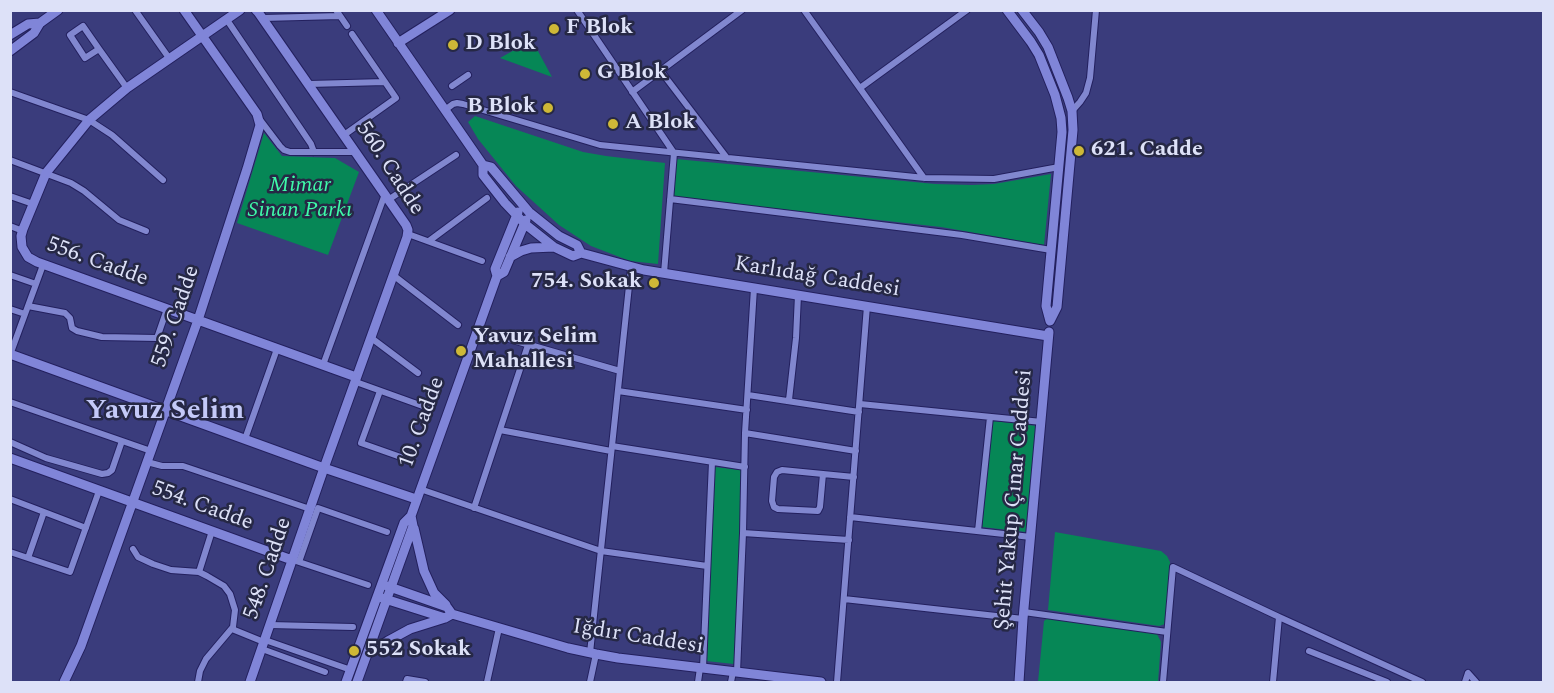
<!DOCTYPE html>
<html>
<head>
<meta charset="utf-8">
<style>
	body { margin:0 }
	#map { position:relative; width:1554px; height:693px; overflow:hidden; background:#3a3c7c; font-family:Spectral,serif }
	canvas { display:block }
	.frame { position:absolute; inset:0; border:12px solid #dde1f8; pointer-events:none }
</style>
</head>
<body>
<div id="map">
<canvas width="1554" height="693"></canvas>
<div class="frame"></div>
</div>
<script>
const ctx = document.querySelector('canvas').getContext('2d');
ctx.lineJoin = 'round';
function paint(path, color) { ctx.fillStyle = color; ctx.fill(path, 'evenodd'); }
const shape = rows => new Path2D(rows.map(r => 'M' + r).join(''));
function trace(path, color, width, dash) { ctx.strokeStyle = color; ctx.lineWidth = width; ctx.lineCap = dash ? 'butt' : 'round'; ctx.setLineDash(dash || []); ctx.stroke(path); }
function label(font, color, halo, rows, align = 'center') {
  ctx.font = font + ' Spectral,serif'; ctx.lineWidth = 5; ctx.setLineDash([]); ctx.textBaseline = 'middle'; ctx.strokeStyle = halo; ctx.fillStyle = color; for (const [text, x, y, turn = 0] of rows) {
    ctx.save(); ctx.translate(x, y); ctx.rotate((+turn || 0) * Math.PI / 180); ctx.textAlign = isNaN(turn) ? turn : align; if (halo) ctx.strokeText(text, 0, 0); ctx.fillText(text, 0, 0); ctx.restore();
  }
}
const green = shape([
	[532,40,552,77,500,58],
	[475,116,583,152,606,156,665,163,658,264,630,261,591,246,559,225,516,186,478,139,468,122],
	[264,133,282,156,335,158,359,172,328,255,237,223],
	[676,159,935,184,972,185,994,184,1051,174,1044,245,941,227,672,197],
	[993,421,1037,426,1026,532,982,527],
	[715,467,740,470,743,472,734,664,706,661],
	[1055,532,1161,551,1167,556,1170,562,1165,624,1159,626,1048,610],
	[1048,618,1157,634,1161,642,1158,682,1038,682,1044,621]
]);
const street = shape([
	[135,10,169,58],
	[336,10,347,26],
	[577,10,674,153,664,273],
	[804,10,924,178],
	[263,18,340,16],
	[227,20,311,144,314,152],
	[99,49,85,58,70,35,83,26,99,49,127,88],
	[660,70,727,158],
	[309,84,385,82],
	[452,86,468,75],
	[860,88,967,10],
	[10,92,89,120,112,135,163,180],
	[632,92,742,10],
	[445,110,453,104,457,103,463,104,600,145,925,178,994,179,1059,167],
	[1072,111,1080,102,1086,93,1090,78,1096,10],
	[261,121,280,146,284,150,290,152,355,152],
	[344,135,396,98,352,34],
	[10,160,71,183,84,191,119,220,146,231],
	[10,196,33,204],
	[670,199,962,235,1051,250],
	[388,200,456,155],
	[10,226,23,231],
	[408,234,482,261],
	[429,241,487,198],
	[10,275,36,284],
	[393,275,458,325],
	[28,306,65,313,70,318,72,328,77,331,102,337,157,338,167,309],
	[10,309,25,314],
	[478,330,620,371],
	[370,337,418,373],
	[10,355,43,265],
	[323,365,385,194],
	[356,382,431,409],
	[380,391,361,443,412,461],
	[618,391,747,410],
	[748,395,859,412],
	[789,400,796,338,798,295],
	[10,402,151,451],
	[860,404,1042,422],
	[500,430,611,451],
	[745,433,856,451],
	[245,439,277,349],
	[10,442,46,458,102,474,108,473,112,470,122,441],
	[612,446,745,467],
	[147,462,162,466,183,466,310,509],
	[823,474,820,507,818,511,778,509,774,507,772,501,774,477,777,472,782,470,823,474,854,477],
	[420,489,601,551,707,566],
	[10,499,86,528],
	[474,508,528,345],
	[850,517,1031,537],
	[978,531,990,417],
	[743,533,849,540],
	[133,549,138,557,153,564,171,570,199,572,207,576,224,586,230,594,235,610,233,627,206,659,200,671,198,682],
	[10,552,70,572,99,491],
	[28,558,44,512],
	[296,561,368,585],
	[299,562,318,508,387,532],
	[199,572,212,531],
	[844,599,1023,619],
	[1024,612,1167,632],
	[1279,617,1422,682],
	[270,625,353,627],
	[232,629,259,640],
	[265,640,351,670],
	[262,649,325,672],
	[1309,651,1387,682],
	[590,653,631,267],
	[703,668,712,462],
	[737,672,743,533,745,433,754,288],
	[1468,673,1476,682],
	[406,682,407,679,425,682],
	[487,682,499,628],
	[590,682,596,654],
	[698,682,700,668],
	[731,682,733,672],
	[837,682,867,306],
	[1163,682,1173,567,1279,617,1273,682],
	[1465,682,1468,673]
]);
const secondary = shape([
	[240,10,127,88,89,120,46,173,23,229,21,236,22,247,28,257,37,262,356,377],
	[376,10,483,165],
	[1007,10,1031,42,1039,55,1055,95,1061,118,1062,132,1046,306,1050,321,1057,307,1073,130,1072,111,1068,98,1048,47,1039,32,1022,10],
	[10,35,28,24,40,23],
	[398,43,450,10],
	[10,51,34,33,40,23,58,10],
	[483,165,491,167,529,212,559,236,577,245,581,253,573,256,554,247,525,224,505,203,483,175,483,165],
	[518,212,495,269,497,276,504,272,526,220],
	[581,253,644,270,1048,336],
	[510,257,521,251,531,248,554,247],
	[10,354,324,468,416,499],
	[10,458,292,560],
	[411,516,497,276],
	[414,528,424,571,434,593,446,605],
	[382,598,445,618,452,614,447,607,387,586],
	[452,614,568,648,596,654,618,658,821,682],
	[367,654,388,641,410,629,445,618],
	[64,682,81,646,198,320,247,169,260,125,257,114,184,10],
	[250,682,324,468,407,237,408,230,406,225,258,12,256,10],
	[346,682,404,523,411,516,413,526,357,682],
	[1019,682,1023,619,1049,332]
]);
const markers = [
	[554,29,6,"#ceb837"],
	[453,45,6,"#ceb837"],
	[585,74,6,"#ceb837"],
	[548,108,6,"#ceb837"],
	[613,124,6,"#ceb837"],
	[1079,151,6,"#ceb837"],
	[654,283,6,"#ceb837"],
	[461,351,6,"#ceb837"],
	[354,651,6,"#ceb837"]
];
const poiNames = [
	["F Blok",566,29],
	["D Blok",465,45],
	["G Blok",597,74],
	["B Blok",536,108,"right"],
	["A Blok",625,124],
	["621. Cadde",1091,151],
	["754. Sokak",642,283,"right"],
	["Yavuz Selim",473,338],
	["Mahallesi",473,363],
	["552 Sokak",366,651]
];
const streetNames = [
	["560. Cadde",389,169,57],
	["556. Cadde",97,263,20],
	["Karlıdağ Caddesi",817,278,9],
	["559. Cadde",177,317,-71],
	["10. Cadde",423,423,-70],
	["Şehit Yakup Çınar Caddesi",1015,500,-85],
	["554. Cadde",202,507,20],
	["548. Cadde",269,569,-71],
	["Iğdır Caddesi",638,638,9]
];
const parkNames = [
	["Mimar",300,187],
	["Sinan Parkı",300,212]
];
const districtNames = [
	["Yavuz Selim",165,413]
];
paint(green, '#068756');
trace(street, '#23205e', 8);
trace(secondary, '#23205e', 11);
trace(street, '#8187cf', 6);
trace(secondary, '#8085d8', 9);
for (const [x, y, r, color] of markers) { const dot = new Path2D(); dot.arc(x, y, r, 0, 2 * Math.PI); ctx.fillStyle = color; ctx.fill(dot); trace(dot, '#262845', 2); }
label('bold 22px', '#dde1f8', '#262845', poiNames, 'left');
label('22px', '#dde1f8', '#262845', streetNames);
label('italic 22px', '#3efaa9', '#262845', parkNames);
label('bold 28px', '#c4caf8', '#262845', districtNames);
</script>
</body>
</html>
